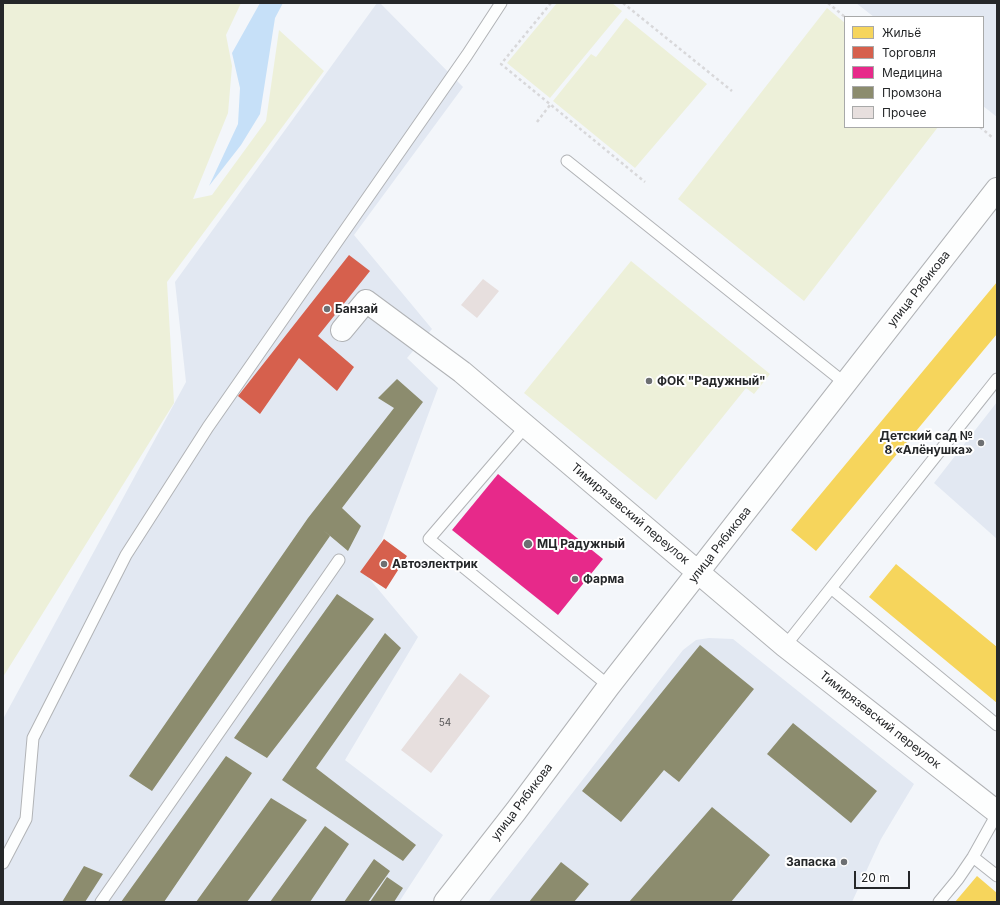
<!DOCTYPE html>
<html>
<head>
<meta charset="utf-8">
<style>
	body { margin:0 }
	#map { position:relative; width:1000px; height:905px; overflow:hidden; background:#f3f6fa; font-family:Inter,sans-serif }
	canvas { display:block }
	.frame { position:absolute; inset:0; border:4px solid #252729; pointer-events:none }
	.legend { position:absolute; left:844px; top:16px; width:140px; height:112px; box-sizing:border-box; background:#fff; border:1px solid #a8a9a9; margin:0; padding:5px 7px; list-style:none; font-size:12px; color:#252729 }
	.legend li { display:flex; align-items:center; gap:8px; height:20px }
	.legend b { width:20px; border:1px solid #a8a9a9 }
	.scale { position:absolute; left:854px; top:871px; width:56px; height:18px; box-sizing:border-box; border:2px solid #252729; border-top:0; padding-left:5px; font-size:12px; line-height:14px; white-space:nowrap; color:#252729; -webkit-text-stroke:3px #fff; paint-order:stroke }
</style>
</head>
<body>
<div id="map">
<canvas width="1000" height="905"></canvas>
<div class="frame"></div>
<ul class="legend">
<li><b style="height:11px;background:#f6d55c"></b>Жильё</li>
<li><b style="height:11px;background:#d6604d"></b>Торговля</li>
<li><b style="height:11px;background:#e7298a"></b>Медицина</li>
<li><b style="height:11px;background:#8c8c6e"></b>Промзона</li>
<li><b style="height:11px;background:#e7dfde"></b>Прочее</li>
</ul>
<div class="scale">20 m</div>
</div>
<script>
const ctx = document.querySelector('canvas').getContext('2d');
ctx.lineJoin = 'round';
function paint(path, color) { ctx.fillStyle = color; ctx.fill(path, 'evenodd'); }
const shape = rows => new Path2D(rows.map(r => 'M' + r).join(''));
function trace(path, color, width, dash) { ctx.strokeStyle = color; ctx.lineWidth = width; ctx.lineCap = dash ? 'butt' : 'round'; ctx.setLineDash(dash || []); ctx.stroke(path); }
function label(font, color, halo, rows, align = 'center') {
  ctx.font = font + ' Inter,sans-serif'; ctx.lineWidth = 4; ctx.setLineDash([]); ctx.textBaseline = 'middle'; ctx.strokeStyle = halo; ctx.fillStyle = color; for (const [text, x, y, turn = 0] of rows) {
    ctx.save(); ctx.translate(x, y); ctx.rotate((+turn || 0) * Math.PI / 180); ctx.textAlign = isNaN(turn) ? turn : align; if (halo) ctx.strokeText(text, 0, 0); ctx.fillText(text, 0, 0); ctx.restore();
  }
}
const built = shape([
	[377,3,380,3,463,87,354,235,432,329,407,358,438,388,368,577,418,637,345,760,443,835,399,902,3,902,3,719,186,382,175,282],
	[856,3,997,3,997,117,983,106,983,17,874,17],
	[997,402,997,539,934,483],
	[709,638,733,639,914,784,881,839,852,902,488,902,683,650,696,640]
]);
const green = shape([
	[3,3,241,3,226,35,232,66,228,113,193,199,212,195,266,121,279,30,324,71,167,282,174,403,3,677],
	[557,3,612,3,622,11,550,98,507,63],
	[827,8,845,23,845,127,938,127,804,301,678,199],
	[626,18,707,84,635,168,553,101,591,54,596,57],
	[631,261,770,374,754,394,746,388,656,500,524,393]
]);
const water = shape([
	[260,3,283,3,275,18,260,114,241,145,209,186,238,124,240,88,232,53]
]);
const homes = shape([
	[997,282,997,334,816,551,791,530],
	[896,564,997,647,997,703,869,597],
	[977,876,997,893,997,902,955,902]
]);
const shops = shape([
	[349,255,370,271,318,336,354,367,337,391,299,358,260,414,238,396],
	[384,539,407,556,386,589,360,572]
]);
const health = shape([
	[498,474,603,559,558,615,452,530]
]);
const industry = shape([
	[397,379,423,402,342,508,361,526,348,551,323,530,330,536,152,791,129,776,308,518,394,408,378,398],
	[337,594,374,619,267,758,234,738],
	[385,633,401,648,316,768,416,845,403,861,282,780],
	[700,645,754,689,679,782,664,770,621,822,582,791],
	[793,723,877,791,851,823,767,754],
	[226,756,252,773,164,902,121,902],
	[271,798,307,820,247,902,196,902],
	[712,807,770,855,731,902,629,902],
	[325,826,349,844,310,902,270,902],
	[374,859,390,871,368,902,344,902],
	[561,862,589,884,574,902,529,902],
	[84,866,103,874,85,902,62,902],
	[387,877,403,888,394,902,370,902]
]);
const building = shape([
	[483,279,499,291,477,318,461,305],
	[460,673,490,696,431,773,401,750]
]);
const path = shape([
	[551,3,501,64,645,182],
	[623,3,732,91],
	[828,3,845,17],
	[537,122,550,105],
	[980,127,993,138]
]);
const service = shape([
	[567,161,846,384],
	[526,426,429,539,609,686],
	[831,588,997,725],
	[785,646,997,379],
	[973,857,997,876],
	[3,863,26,819,33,738,126,555,208,427,467,55,501,3],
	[101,902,339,560],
	[939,902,958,879,973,857,997,814]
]);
const minor = shape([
	[342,330,366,301,462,372,785,646,997,812],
	[445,902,516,811,609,686,997,189]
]);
const markers = [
	[327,309,4,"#6d6f72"],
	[649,381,4,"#6d6f72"],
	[981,443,4,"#6d6f72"],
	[528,544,5,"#6d6f72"],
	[384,564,4,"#6d6f72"],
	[575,579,4,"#6d6f72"],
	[844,862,4,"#6d6f72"]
];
const numberNames = [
	["54",445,723]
];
const streetNames = [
	["улица Рябикова",919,289,-52],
	["Тимирязевский переулок",630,514,40],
	["улица Рябикова",720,545,-52],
	["Тимирязевский переулок",880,720,38],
	["улица Рябикова",522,802,-53]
];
const poiNames = [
	["Банзай",335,309],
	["ФОК \"Радужный\"",657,381],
	["Детский сад №",973,436,"right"],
	["8 «Алёнушка»",973,450,"right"],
	["МЦ Радужный",537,544],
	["Автоэлектрик",392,564],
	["Фарма",583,579],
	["Запаска",836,862,"right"]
];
paint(built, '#e2e8f2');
paint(green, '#edf0d9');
paint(water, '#c6e0f8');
paint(homes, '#f6d55c');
paint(shops, '#d6604d');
paint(health, '#e7298a');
paint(industry, '#8c8c6e');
paint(building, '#e7dfde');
trace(service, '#b1b3b6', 13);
trace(minor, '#b1b3b6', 24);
trace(path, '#d8d8da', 2.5, [3, 3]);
trace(service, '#fdfefe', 11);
trace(minor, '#fdfefe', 22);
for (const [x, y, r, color] of markers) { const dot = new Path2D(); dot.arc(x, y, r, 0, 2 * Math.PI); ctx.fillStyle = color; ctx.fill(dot); trace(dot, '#fff', 1.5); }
label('10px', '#585758', null, numberNames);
label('12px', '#252729', '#fff', streetNames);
label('bold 12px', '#252729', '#fff', poiNames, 'left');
</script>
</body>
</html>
